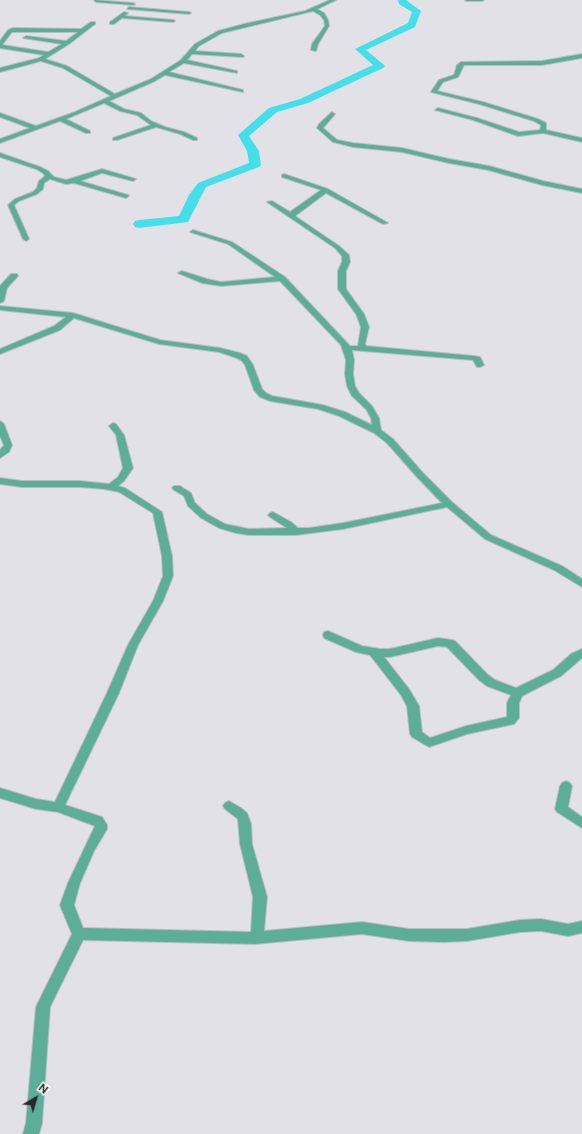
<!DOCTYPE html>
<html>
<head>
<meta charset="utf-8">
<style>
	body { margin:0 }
	#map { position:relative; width:582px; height:1134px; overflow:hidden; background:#e3e1e8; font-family:"Public Sans",sans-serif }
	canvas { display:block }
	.north { position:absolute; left:16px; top:1078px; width:40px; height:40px; -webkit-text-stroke:3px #fff; paint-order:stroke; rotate:38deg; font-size:11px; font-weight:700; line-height:16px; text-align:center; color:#28282a }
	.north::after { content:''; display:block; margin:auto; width:14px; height:18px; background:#28282a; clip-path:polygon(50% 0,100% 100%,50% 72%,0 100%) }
</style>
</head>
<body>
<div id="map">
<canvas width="582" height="1134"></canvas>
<div class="north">N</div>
</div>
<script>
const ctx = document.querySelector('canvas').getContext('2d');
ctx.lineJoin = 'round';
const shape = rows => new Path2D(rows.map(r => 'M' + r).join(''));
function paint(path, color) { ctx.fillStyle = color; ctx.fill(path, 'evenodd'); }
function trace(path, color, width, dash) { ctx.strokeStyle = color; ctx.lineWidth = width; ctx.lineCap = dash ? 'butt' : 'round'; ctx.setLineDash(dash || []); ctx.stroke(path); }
const river = shape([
	[398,0,406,0,421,11,415,27,366,50,383,64,385,66,383,68,308,103,277,112,249,136,259,151,261,165,259,167,206,187,188,222,139,228,135,227,133,224,135,221,139,220,179,216,189,195,198,183,249,163,247,151,238,135,269,108,300,99,373,65,355,49,408,23,412,12,399,4,398,0]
]);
const minor = shape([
	[94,0,133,3,135,4,133,5,96,2,94,0],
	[330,0,336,0,317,9,324,13,328,20,329,26,318,44,316,51,311,50,312,44,325,26,324,20,320,15,313,11,222,33,199,46,195,51,241,54,244,56,243,57,192,54,187,60,237,71,237,73,184,63,169,72,243,90,243,92,165,75,155,81,109,101,124,109,141,113,151,121,165,127,184,132,197,138,197,140,193,140,180,134,156,127,117,140,113,140,113,138,151,125,137,115,120,111,104,103,66,119,90,131,90,133,86,133,60,121,0,143,0,139,30,128,0,117,0,113,36,126,75,112,111,96,63,68,41,61,0,72,0,68,39,58,44,55,0,48,0,41,8,30,13,28,81,29,91,22,95,22,95,24,69,44,45,59,67,66,115,94,151,79,181,60,195,44,218,31,244,24,305,11,330,0],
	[12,32,78,32,66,41,26,36,23,38,62,44,48,52,2,45,12,32],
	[465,0,484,0,482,1,467,1,465,0],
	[129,7,189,12,191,13,189,14,127,9,129,7],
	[124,12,128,13,125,16,173,20,175,21,173,22,122,18,114,24,110,24,110,22,124,12],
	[582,54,582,58,542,65,464,65,458,77,443,82,437,91,483,102,538,119,546,123,546,130,582,138,582,142,543,133,518,136,473,120,435,110,438,108,477,118,519,132,540,130,541,125,534,121,479,104,431,92,439,80,454,75,457,65,461,62,542,61,582,54],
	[332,112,335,114,323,128,337,140,353,143,402,148,449,159,489,166,543,181,582,189,582,193,542,185,488,170,449,163,402,152,353,147,333,142,317,128,319,124,332,112],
	[0,153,40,167,48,171,54,177,66,180,102,169,136,179,133,181,102,173,80,181,128,195,129,196,126,198,74,183,66,184,50,179,44,183,43,189,37,194,19,201,14,205,29,239,26,241,23,239,8,205,15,199,33,192,37,188,39,181,45,176,43,173,36,169,0,157,0,153],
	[284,174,328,189,388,223,383,224,326,193,295,216,339,246,349,255,350,262,346,271,346,289,364,314,369,327,365,344,366,346,474,356,480,357,484,365,480,367,477,367,473,360,352,350,354,360,353,374,355,386,359,393,372,406,379,418,381,430,393,439,423,473,452,502,491,535,562,566,582,579,582,587,554,570,485,539,447,507,343,529,296,535,249,535,236,533,219,528,201,518,188,506,184,496,174,490,172,488,174,486,180,486,191,493,195,503,207,514,225,524,249,529,287,528,270,517,268,515,270,513,273,512,291,522,298,528,309,528,343,523,442,503,417,477,387,443,374,433,339,416,318,409,270,401,260,397,254,390,245,365,241,360,234,357,219,352,159,344,74,318,60,330,0,354,0,349,54,326,66,317,0,310,0,306,73,313,160,340,220,348,240,353,247,356,253,365,262,389,266,393,272,396,323,405,345,412,372,425,371,418,366,409,352,396,347,386,345,374,346,360,341,345,280,281,221,286,202,283,178,273,182,271,207,279,221,282,275,277,228,244,190,232,193,230,232,242,285,277,350,346,358,346,361,327,356,314,338,289,338,271,342,262,342,256,335,248,267,202,272,201,290,212,321,190,282,177,282,175,284,174],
	[11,274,17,274,18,276,7,288,4,301,0,303,0,286,11,274],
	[0,421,4,424,12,445,9,452,0,458,0,450,4,445,0,436,0,421],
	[113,423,116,424,124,435,133,468,124,481,118,486,125,488,162,512,172,556,173,576,163,601,138,645,119,693,65,805,102,817,107,825,107,829,94,851,80,883,74,905,83,928,251,932,253,897,240,844,238,819,225,809,223,806,225,803,229,801,241,808,247,813,251,824,252,844,267,897,264,931,362,922,409,929,467,929,520,920,541,919,568,924,582,921,582,933,568,936,541,931,520,932,467,941,444,942,409,941,362,934,255,944,83,940,50,1007,42,1123,39,1134,23,1134,26,1123,36,1007,72,934,60,905,68,883,95,826,58,812,36,809,0,798,0,788,36,799,55,802,107,693,128,645,153,601,163,576,162,556,153,513,119,492,104,489,80,487,22,487,0,484,0,478,22,481,80,481,109,484,118,477,123,468,116,435,109,426,113,423],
	[328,631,362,646,380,649,390,649,438,638,452,640,455,641,487,674,495,680,516,688,553,670,571,654,582,649,582,658,561,676,522,696,519,703,519,718,514,724,467,734,429,747,412,737,410,734,407,706,401,695,370,655,356,652,324,638,323,635,324,632,328,631],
	[438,646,447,647,479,680,487,686,511,695,507,703,507,717,466,726,430,738,422,732,419,706,409,689,384,657,390,657,438,646],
	[566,781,570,783,572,786,568,807,582,817,582,828,557,812,555,809,560,786,562,783,566,781]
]);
paint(river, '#45dfea');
trace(minor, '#bebcc2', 2);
paint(minor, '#5dad9b');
</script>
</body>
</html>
